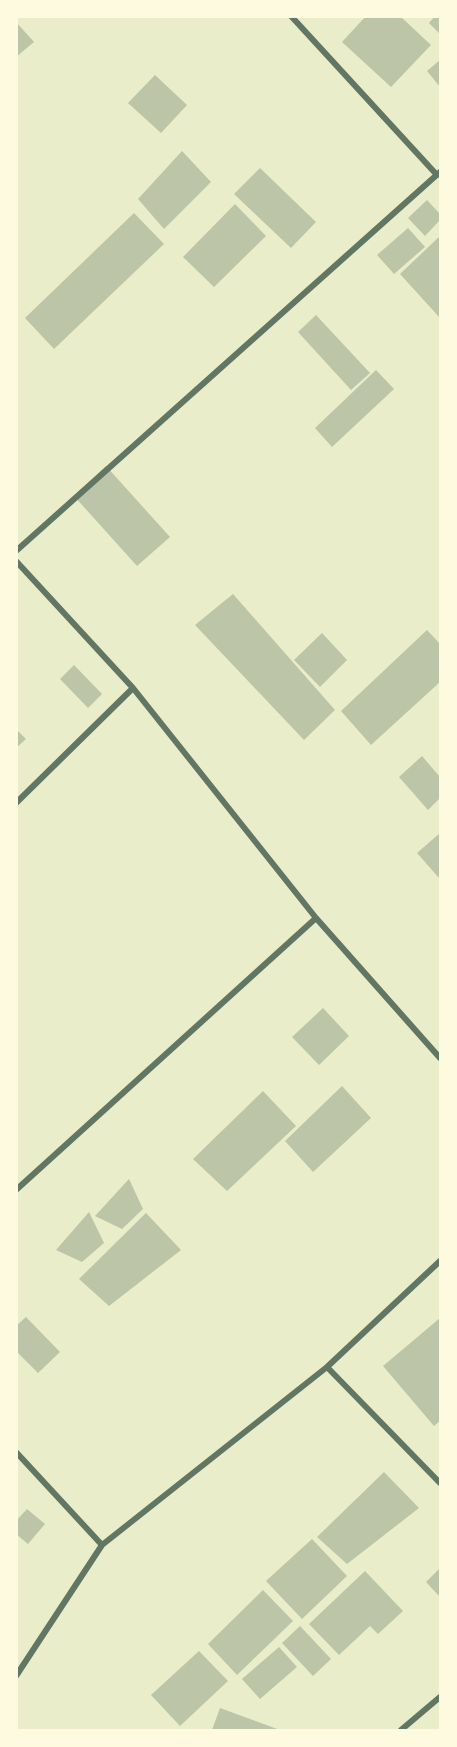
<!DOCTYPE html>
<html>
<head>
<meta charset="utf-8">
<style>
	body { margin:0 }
	#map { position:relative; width:457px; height:1747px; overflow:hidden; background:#e9edc9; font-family:"Archivo Narrow",sans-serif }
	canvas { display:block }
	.frame { position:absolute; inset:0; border:18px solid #fefae0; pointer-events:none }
</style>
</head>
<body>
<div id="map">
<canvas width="457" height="1747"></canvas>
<div class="frame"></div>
</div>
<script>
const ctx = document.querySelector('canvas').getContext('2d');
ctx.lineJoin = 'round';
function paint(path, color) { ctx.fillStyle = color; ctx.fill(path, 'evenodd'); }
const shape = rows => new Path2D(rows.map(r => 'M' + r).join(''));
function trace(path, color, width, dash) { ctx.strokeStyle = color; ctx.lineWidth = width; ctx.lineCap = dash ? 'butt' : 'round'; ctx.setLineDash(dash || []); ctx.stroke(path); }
const building = shape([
	[366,16,400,16,431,45,391,87,342,42],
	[435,16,440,16,440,34,429,23],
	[16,22,34,42,16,57],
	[440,60,440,87,427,71],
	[155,75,187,105,161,133,128,103],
	[182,151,211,182,164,229,138,199],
	[260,168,316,222,291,248,234,194],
	[427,200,440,214,440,220,425,236,408,218],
	[235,204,266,236,214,287,183,257],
	[134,213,164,244,54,349,25,318],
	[408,228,425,247,394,274,377,255],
	[440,236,440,318,400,274],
	[316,315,370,373,351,390,298,332],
	[376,370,394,389,332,447,315,428],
	[106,466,170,537,137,566,74,496],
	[233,594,335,710,304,740,195,625],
	[427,630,440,644,440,682,371,745,341,711],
	[322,633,347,660,320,687,294,660],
	[74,665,102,694,88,708,60,679],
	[16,729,26,739,16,748],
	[422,756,440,777,440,798,428,810,399,777],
	[440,833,440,877,439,878,417,853],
	[323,1008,349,1036,319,1065,292,1037],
	[342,1086,371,1118,313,1172,285,1141],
	[263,1091,296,1126,227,1191,193,1159],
	[129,1179,143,1209,122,1229,95,1216],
	[89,1212,104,1243,82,1262,56,1250],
	[146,1213,181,1250,109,1306,79,1279],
	[26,1317,60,1352,38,1373,16,1351,16,1326],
	[440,1318,440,1421,434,1426,383,1366],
	[384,1472,419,1508,347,1564,317,1537],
	[27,1509,45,1524,28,1544,16,1534,16,1521],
	[312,1539,347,1576,302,1619,266,1581],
	[440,1568,440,1597,426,1582],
	[365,1571,403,1611,378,1634,370,1626,339,1655,309,1624],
	[263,1590,293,1621,237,1675,208,1644],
	[300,1626,331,1659,313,1676,282,1643],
	[279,1647,297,1667,260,1699,242,1679],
	[199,1651,228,1681,180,1726,151,1695],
	[220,1708,280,1730,212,1730]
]);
const minor = shape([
	[291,16,437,175],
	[16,551,440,172],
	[16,561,133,688,316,918,440,1058],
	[16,803,133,688],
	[16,1190,316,918],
	[327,1367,440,1483],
	[16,1452,102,1545],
	[16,1676,102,1545,327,1367,440,1261],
	[401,1730,440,1697]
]);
paint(building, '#bcc5a7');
trace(minor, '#617663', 6);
</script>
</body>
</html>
